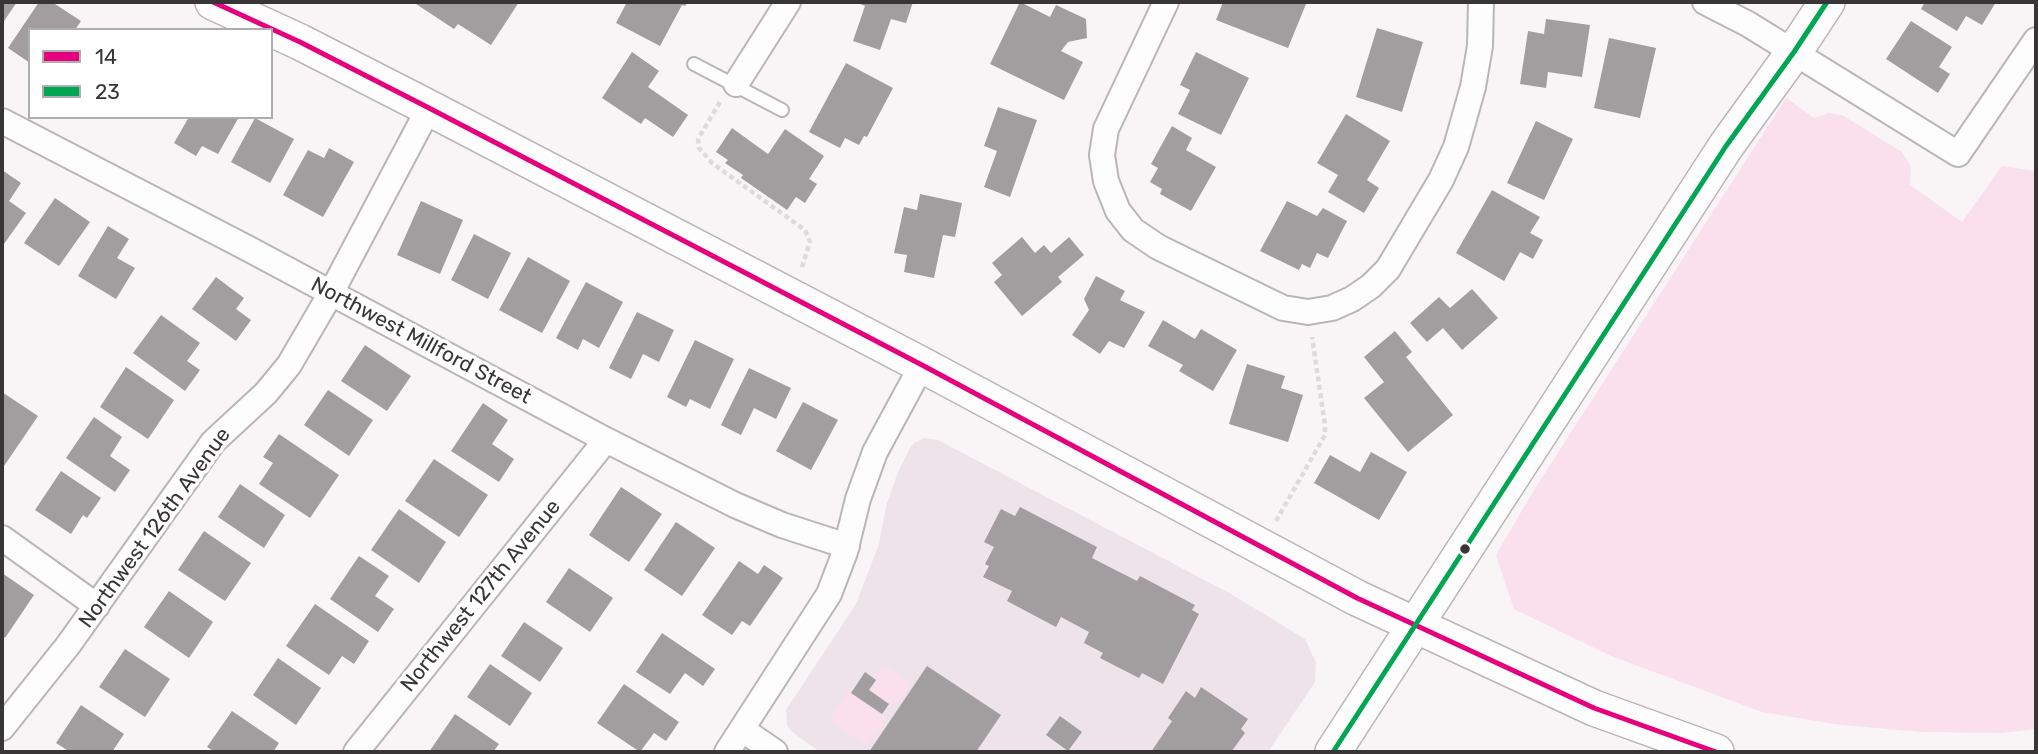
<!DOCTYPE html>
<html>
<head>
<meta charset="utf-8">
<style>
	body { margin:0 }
	#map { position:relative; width:2038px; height:754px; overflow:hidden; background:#f9f4f6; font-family:Rubik,sans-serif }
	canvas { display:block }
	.frame { position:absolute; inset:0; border:4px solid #383536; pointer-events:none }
	.legend { position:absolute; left:28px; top:28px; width:245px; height:91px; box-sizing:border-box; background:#fff; border:2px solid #afaeaf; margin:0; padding:9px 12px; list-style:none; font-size:21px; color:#383536 }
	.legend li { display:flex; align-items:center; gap:14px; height:35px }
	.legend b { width:35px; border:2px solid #afaeaf }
</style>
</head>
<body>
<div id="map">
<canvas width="2038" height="754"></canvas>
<div class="frame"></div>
<ul class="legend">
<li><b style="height:9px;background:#e5007d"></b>14</li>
<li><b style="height:9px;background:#00a651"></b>23</li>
</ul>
</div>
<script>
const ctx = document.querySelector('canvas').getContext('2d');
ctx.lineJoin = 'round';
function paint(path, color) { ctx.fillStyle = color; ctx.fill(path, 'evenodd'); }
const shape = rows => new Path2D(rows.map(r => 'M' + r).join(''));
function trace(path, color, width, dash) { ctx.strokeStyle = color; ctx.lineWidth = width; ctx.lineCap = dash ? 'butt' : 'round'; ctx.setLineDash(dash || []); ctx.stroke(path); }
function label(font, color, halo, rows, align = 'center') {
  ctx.font = font + ' Rubik,sans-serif'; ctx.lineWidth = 7; ctx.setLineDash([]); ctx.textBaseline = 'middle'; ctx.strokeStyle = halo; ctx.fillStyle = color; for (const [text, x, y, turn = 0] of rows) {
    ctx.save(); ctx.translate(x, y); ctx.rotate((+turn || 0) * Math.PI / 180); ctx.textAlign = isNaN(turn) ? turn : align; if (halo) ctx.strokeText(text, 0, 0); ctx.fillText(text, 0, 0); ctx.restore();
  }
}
const built = shape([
	[924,438,938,440,1231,594,1305,639,1316,663,1315,682,1268,752,820,752,791,731,787,725,786,710,856,604,879,544,886,506,898,472,910,448,914,443]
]);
const green = shape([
	[1786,98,1814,118,1829,113,1842,115,1902,152,1911,166,1910,185,1962,222,2002,166,2036,171,2036,729,2001,733,1922,732,1841,725,1762,712,1611,656,1514,609,1496,555,1534,490],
	[887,667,912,684,895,707,870,690,877,680,873,676,879,668],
	[848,692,888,718,867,747,829,720]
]);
const building = shape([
	[2,2,17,2,2,24],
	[39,2,52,2,81,21,75,30,30,30,30,63,8,48],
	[418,2,469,3,519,2,491,45,458,24,454,29,416,4],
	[627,2,688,2,685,6,682,5,660,46,616,23],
	[855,2,913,2,906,23,891,19,880,50,853,41,865,6],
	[1020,2,1050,17,1056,5,1086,19,1087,38,1068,42,1061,51,1083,62,1064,100,990,64],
	[1223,2,1301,2,1306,4,1288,48,1216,20],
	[1925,2,1996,2,1982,25,1966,16,1957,31,1921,9],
	[1546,19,1590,25,1582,77,1548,72,1546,88,1520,84,1528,31,1544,34],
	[1911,21,1952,47,1939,67,1950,74,1938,93,1886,59],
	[1377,28,1423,42,1402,112,1356,97],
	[1609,38,1656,48,1640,118,1594,108],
	[632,52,659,71,648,87,688,115,673,137,645,118,641,124,602,98],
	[1196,52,1249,78,1221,135,1178,114,1190,90,1180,85],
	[846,63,893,88,867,137,864,136,859,145,845,138,840,148,809,132],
	[998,107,1037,120,1010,197,984,187,997,151,984,146],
	[1346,114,1390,141,1367,180,1379,188,1364,213,1328,192,1338,175,1317,163],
	[189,117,239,117,218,154,202,146,196,156,174,143],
	[255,118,294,139,270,183,231,162],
	[1536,121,1573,139,1544,200,1507,183],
	[1172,126,1192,138,1186,150,1216,167,1191,211,1160,194,1162,189,1150,182,1158,168,1151,164],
	[732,128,768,154,785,129,824,156,809,179,817,184,805,203,796,197,787,210,741,178,743,175,725,163,728,160,716,152],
	[329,148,354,162,323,217,283,195,308,150,324,158],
	[2,170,21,183,9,201,26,213,4,244,2,242],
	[1492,190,1540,217,1530,233,1543,240,1533,259,1520,252,1504,281,1456,253],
	[920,194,962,203,955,237,943,235,934,278,904,272,907,255,894,253,904,207,917,210],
	[55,198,90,222,59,266,24,243],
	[421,201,463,220,440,274,397,255],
	[1287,201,1317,216,1323,208,1347,221,1328,258,1317,253,1310,268,1302,264,1299,270,1260,251],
	[108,226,129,239,117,258,135,268,116,299,78,276],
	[474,234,511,253,488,299,451,280],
	[1022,237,1035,253,1044,245,1051,253,1069,237,1084,255,1058,277,1062,282,1022,316,994,282,1002,275,992,263],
	[528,257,570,281,542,333,499,310],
	[1096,276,1125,291,1120,300,1145,312,1124,348,1109,341,1100,354,1072,335,1089,310,1084,299],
	[216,277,244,298,236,309,251,320,236,341,192,309],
	[586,282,623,302,599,348,583,339,578,350,556,338],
	[1472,289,1498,318,1462,350,1443,328,1427,342,1410,323,1439,297,1450,308],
	[637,312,674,330,659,362,643,354,631,379,609,368],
	[161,315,200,343,187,361,200,370,185,391,133,353],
	[1163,320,1195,339,1201,329,1237,350,1213,391,1179,371,1183,365,1148,346],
	[1395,331,1412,352,1406,357,1453,415,1408,452,1364,398,1384,382,1364,357],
	[695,340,734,359,710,409,690,399,686,407,667,397],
	[365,345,411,376,387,411,341,381],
	[1247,364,1285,376,1281,388,1303,395,1288,442,1229,424],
	[126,367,174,400,148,439,100,407],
	[749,368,791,388,776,419,754,408,741,435,721,425],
	[328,390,373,420,349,456,304,425],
	[2,392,38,416,2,469],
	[803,402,838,420,811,470,776,451],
	[483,403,508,420,492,444,514,459,499,482,451,451],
	[94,417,122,437,110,456,130,470,115,492,66,458],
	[279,434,339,475,310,518,259,484,273,463,263,457],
	[1371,452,1407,472,1379,520,1314,483,1330,455,1360,472],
	[434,459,488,495,459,537,405,501],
	[61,471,101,498,87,518,83,515,71,534,35,510],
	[240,484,285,515,264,548,218,517],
	[621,487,662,514,629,562,589,535],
	[1020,507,1097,547,1092,558,1137,581,1140,576,1195,605,1192,610,1199,614,1163,684,1142,673,1139,678,1100,658,1103,653,1084,643,1089,632,1061,617,1056,627,1007,601,1012,591,983,577,989,566,985,564,994,547,984,542,1001,509,1015,516],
	[399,509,446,542,419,583,371,550],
	[676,522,715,548,682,596,644,570],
	[204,531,251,563,225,601,178,570],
	[359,556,389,576,375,596,394,609,378,632,330,599],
	[739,561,758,574,764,565,783,578,750,626,742,621,732,635,702,615],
	[569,568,613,598,590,632,546,602],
	[2,573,34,595,5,638,2,635],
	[169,591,213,622,189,658,144,627],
	[315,604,369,641,354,664,342,656,329,675,286,646],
	[524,622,563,648,540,682,501,656],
	[662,633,715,669,703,686,685,673,670,694,636,672],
	[125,649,170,679,145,717,99,687],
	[278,658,321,688,296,725,253,695],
	[490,664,532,693,510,726,467,697],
	[927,666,1001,715,976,752,869,752],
	[865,672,876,680,869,690,889,704,882,714,851,693],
	[624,684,679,722,666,741,654,733,640,752,597,723],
	[1201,687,1248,719,1241,729,1245,733,1231,752,1151,752,1172,721,1168,718,1186,691,1195,698],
	[81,705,124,734,112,752,70,752,56,743],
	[232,711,279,743,273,752,215,752,207,747],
	[455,714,499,744,493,752,429,752],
	[1060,716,1082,732,1068,751,1046,735]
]);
const path = shape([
	[720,102,698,139,699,148,712,163,805,230,810,242,801,270],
	[1276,521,1325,435,1325,425,1312,337]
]);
const lane = shape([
	[694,64,782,110]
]);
const street = shape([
	[1166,2,1106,129,1102,155,1106,181,1118,211,1133,230,1158,247,1283,308,1308,312,1332,308,1352,299,1371,286,1388,269,1441,180,1456,147,1473,87,1480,46,1481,2],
	[1705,2,1748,24,1958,154,2036,40],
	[736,84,788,2],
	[2,121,247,248,606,440,735,505,782,525,847,546],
	[2,538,97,606],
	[2,728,69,644,213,442,266,393,289,365,331,293,429,108],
	[743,730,775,752],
	[356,752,606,440],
	[727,752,829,594,845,552,858,499,875,452,922,365]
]);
const secondary = shape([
	[213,2,300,42,429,108,922,365,1357,598,1594,708,1716,752],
	[1333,752,1726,146,1794,52,1827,2]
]);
const bus1 = shape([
	[213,2,300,42,429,108,922,365,1357,598,1594,708,1716,752]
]);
const bus2 = shape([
	[1333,752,1726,146,1794,52,1827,2]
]);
const markers = [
	[1465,549,6,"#383536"]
];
const streetNames = [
	["Northwest Millford Street",421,341,28],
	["Northwest 126th Avenue",155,528,-54],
	["Northwest 127th Avenue",481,596,-51]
];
paint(built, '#ede3e8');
paint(green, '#f9e0ec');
paint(building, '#a29e9f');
trace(lane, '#bab6b7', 16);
trace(street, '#bab6b7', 28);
trace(secondary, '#bab6b7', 38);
trace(path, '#dcdbdc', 4.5, [5, 3.5]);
trace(lane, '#fefdfe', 12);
trace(street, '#fefdfe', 24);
trace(secondary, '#fefdfe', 35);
trace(bus1, '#e5007d', 5);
trace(bus2, '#00a651', 5);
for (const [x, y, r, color] of markers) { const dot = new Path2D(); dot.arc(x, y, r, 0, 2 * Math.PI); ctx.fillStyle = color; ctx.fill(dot); trace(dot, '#fff', 2.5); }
label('21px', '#383536', '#fff', streetNames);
</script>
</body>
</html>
